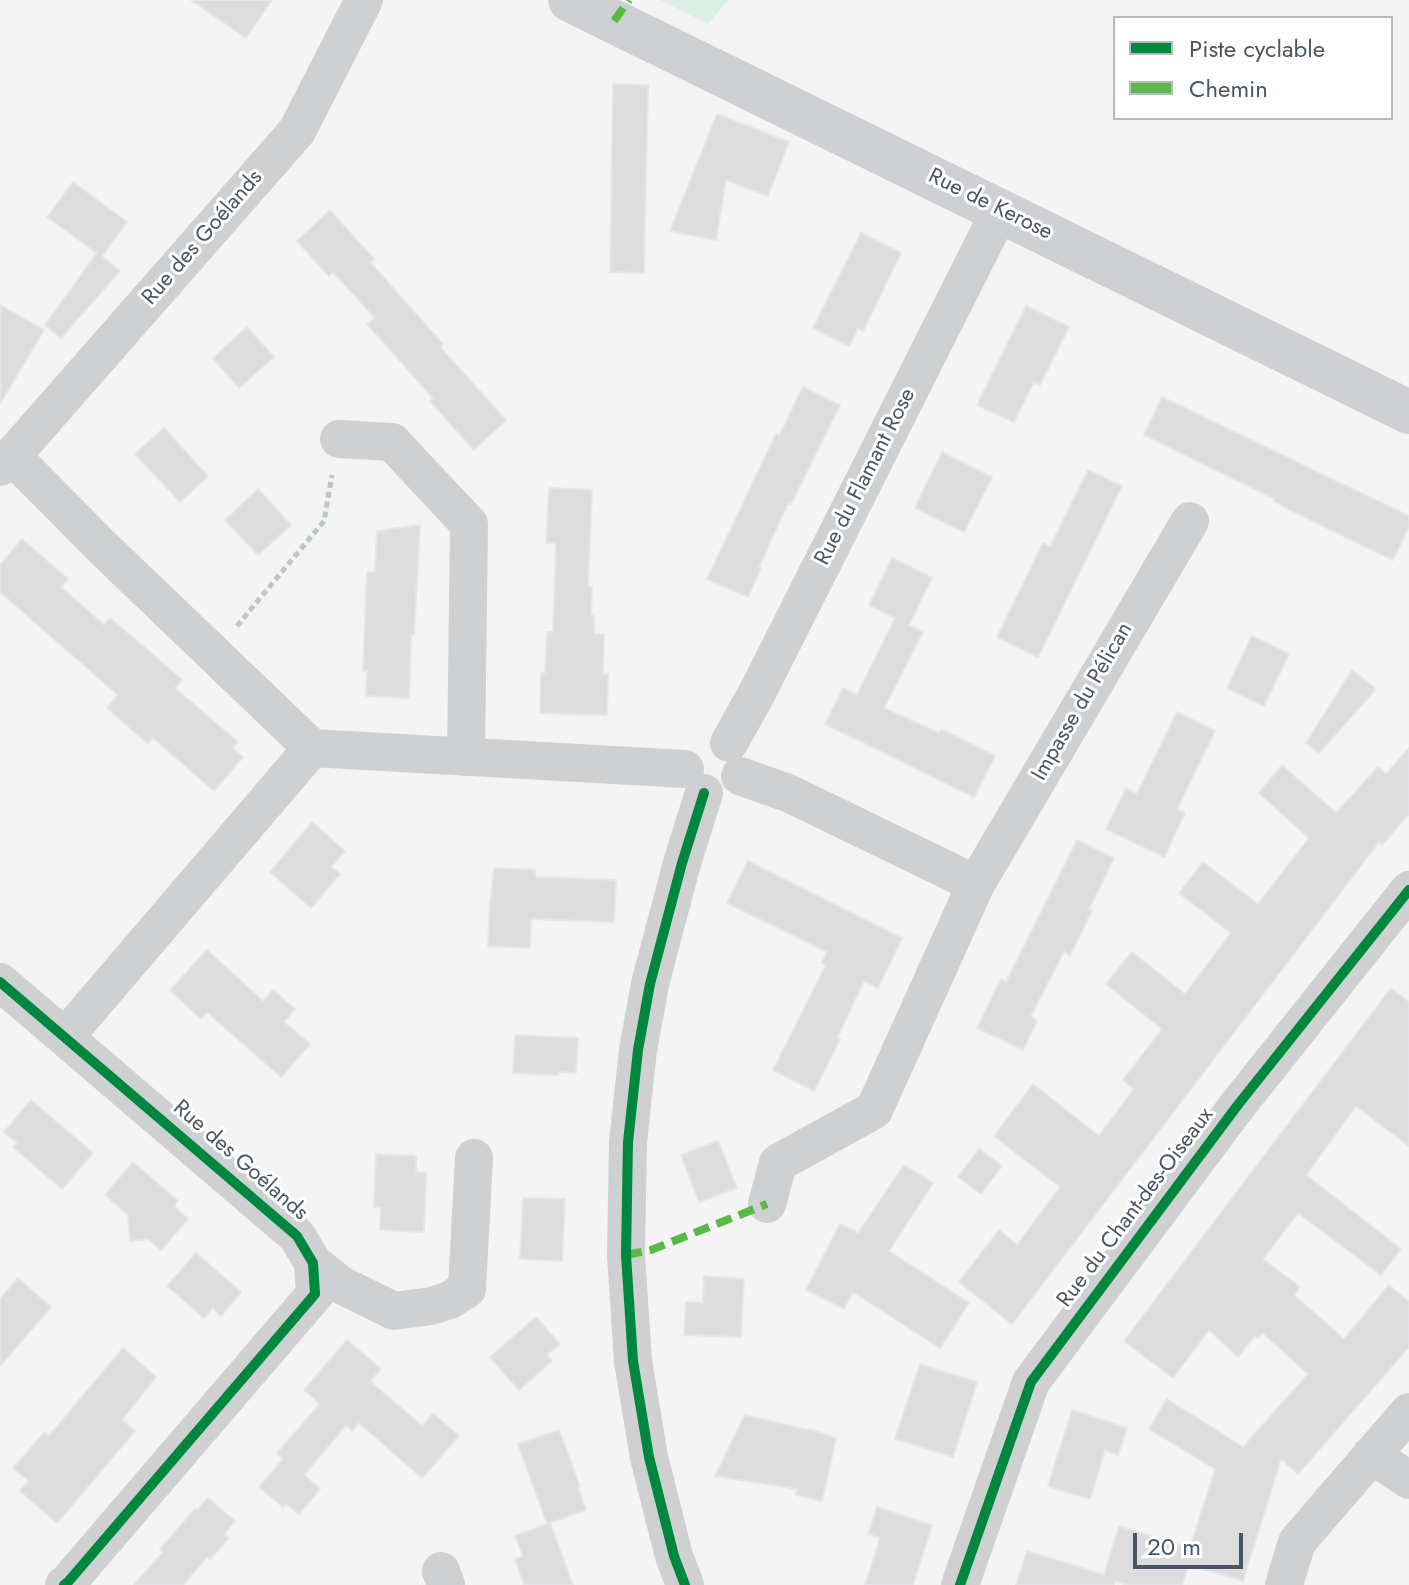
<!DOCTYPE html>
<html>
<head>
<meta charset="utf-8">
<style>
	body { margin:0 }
	#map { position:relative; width:1409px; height:1585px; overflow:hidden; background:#f4f4f4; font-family:Jost,sans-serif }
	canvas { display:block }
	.legend { position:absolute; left:1113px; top:16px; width:280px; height:104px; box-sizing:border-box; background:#fff; border:2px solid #b7bbc0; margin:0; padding:10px 14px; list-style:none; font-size:24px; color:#4a5661 }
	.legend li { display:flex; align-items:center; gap:16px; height:40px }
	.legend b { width:40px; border:2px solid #b7bbc0 }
	.scale { position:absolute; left:1133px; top:1533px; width:110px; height:36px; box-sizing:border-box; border:4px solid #4a5661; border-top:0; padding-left:10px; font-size:24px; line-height:28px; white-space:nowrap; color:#4a5661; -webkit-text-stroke:6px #fff; paint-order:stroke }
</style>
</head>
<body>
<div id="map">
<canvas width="1409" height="1585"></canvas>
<ul class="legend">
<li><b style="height:10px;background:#00873e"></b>Piste cyclable</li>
<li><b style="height:10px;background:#58b947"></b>Chemin</li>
</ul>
<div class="scale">20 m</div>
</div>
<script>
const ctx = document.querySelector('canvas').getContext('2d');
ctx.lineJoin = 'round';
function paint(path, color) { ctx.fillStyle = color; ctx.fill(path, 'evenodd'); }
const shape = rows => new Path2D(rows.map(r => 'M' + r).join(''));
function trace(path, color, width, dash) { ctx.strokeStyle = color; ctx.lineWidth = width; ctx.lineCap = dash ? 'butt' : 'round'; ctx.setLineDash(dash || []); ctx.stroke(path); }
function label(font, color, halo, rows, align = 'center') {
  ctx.font = font + ' Jost,sans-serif'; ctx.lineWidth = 6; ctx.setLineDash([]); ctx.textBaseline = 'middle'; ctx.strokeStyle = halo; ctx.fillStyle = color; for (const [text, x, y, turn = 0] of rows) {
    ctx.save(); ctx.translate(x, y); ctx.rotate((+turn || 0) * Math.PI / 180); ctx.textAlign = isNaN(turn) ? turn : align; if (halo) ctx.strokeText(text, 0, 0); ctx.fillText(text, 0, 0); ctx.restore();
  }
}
const green = shape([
	[660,0,728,0,708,24]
]);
const building = shape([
	[191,0,272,0,246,38,191,0],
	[613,84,648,85,644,273,610,272,613,84],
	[717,114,789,142,768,196,726,180,716,240,670,231,717,114],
	[73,182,127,222,102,256,120,271,61,338,45,325,97,253,47,217,73,182],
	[330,210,374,259,370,262,443,344,440,347,506,420,474,450,430,401,433,398,367,324,375,318,333,272,329,276,297,241,330,210],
	[861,233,901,253,863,331,858,328,849,346,813,328,861,233],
	[0,305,44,330,0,404,0,305],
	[1026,306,1069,327,1040,385,1034,382,1014,422,977,405,1026,306],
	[247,327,274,357,239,388,213,358,247,327],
	[803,387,840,405,791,504,788,503,759,567,761,568,748,597,707,579,776,434,779,436,803,387],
	[1162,397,1409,516,1409,527,1393,560,1288,509,1274,501,1275,499,1144,435,1162,397],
	[164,428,208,476,180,502,135,454,164,428],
	[942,452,992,477,964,532,915,508,942,452],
	[1088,470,1122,486,1038,657,997,637,1043,543,1050,547,1088,470],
	[549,488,592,490,588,587,592,587,591,616,594,616,594,634,604,634,603,674,608,674,607,715,540,713,541,673,545,673,547,632,553,632,556,543,546,543,549,488],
	[258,489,291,525,258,555,225,520,258,489],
	[420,525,414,635,411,635,409,698,366,696,367,671,363,671,367,572,375,572,377,531,420,525],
	[22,539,68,579,61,587,104,625,110,618,150,652,182,680,175,688,238,742,232,748,243,757,214,791,153,738,148,744,107,708,118,695,0,592,0,565,22,539],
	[892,558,932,578,909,625,923,632,884,708,939,733,941,729,995,756,974,797,825,724,843,688,857,695,895,618,869,605,892,558],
	[1252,636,1289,654,1264,706,1227,688,1252,636],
	[1352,670,1376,689,1319,753,1306,743,1352,670],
	[1177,712,1215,731,1177,809,1185,813,1164,857,1106,829,1126,788,1137,794,1177,712],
	[1409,748,1409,814,1382,845,1379,842,1012,1324,959,1282,999,1230,1017,1245,1060,1187,994,1136,1033,1084,1099,1136,1134,1089,1123,1080,1162,1029,1106,984,1132,952,1185,994,1231,933,1179,893,1203,862,1258,904,1309,838,1259,793,1282,765,1336,813,1378,767,1386,774,1409,748],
	[312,822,345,851,331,867,340,874,311,908,270,872,312,822],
	[1077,840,1114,858,1089,909,1092,910,1070,956,1064,951,1031,1016,1037,1021,1023,1050,977,1028,1001,979,1006,982,1077,840],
	[748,861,902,938,878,988,864,981,837,1038,840,1039,814,1091,773,1070,826,965,822,963,827,952,727,903,748,861],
	[494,868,535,870,535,877,616,880,614,922,531,919,530,948,488,946,490,898,491,898,494,868],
	[207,950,263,1001,273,990,295,1009,284,1022,310,1044,281,1077,207,1012,201,1019,170,990,207,950],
	[1391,988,1409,1002,1409,1146,1356,1106,1306,1175,1401,1249,1381,1275,1298,1213,1263,1259,1300,1287,1294,1295,1344,1339,1389,1285,1409,1302,1409,1347,1298,1474,1281,1459,1243,1581,1189,1565,1182,1585,1128,1585,1114,1581,1114,1585,1016,1585,1027,1551,1104,1575,1119,1526,1190,1548,1215,1469,1149,1429,1167,1399,1243,1447,1308,1374,1263,1333,1258,1338,1255,1336,1238,1357,1209,1330,1173,1378,1124,1341,1391,988],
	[515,1035,578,1038,576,1073,558,1072,558,1075,513,1073,515,1035],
	[31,1100,93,1153,62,1189,13,1147,17,1143,4,1132,31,1100],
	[718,1141,737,1188,699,1202,681,1155,718,1141],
	[979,1149,1002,1166,981,1194,958,1177,979,1149],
	[376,1154,416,1156,416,1172,426,1173,424,1232,380,1230,381,1208,374,1207,376,1154],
	[133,1162,178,1201,174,1206,188,1219,161,1250,148,1239,130,1241,128,1215,105,1195,133,1162],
	[904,1165,933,1183,889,1251,969,1303,940,1348,853,1292,844,1309,806,1290,840,1224,858,1233,904,1165],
	[523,1198,565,1199,562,1261,520,1259,523,1198],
	[196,1253,241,1292,221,1316,213,1308,204,1318,167,1286,196,1253],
	[704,1276,744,1279,741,1337,684,1335,686,1302,703,1303,704,1276],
	[18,1278,51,1307,0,1366,0,1299,18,1278],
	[536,1317,560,1344,547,1355,552,1361,519,1390,490,1357,536,1317],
	[347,1340,381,1369,370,1381,422,1426,433,1413,459,1436,422,1478,359,1423,352,1431,346,1425,304,1475,320,1489,299,1514,286,1504,283,1507,259,1487,283,1459,277,1453,320,1404,304,1390,347,1340],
	[123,1348,156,1377,122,1420,135,1431,57,1523,20,1491,29,1481,13,1468,45,1432,49,1436,123,1348],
	[920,1364,977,1382,953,1457,895,1439,920,1364],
	[1072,1410,1127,1428,1118,1455,1105,1450,1090,1499,1048,1486,1072,1410],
	[745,1415,808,1430,809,1429,836,1438,822,1501,796,1495,797,1489,715,1476,745,1415],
	[559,1430,580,1486,578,1487,586,1510,550,1523,573,1585,524,1585,515,1559,523,1556,515,1536,547,1524,518,1444,559,1430],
	[208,1498,235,1521,224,1534,229,1538,210,1559,207,1557,183,1585,134,1585,163,1552,160,1549,195,1509,197,1510,208,1498],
	[877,1507,932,1525,913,1585,865,1585,880,1538,868,1534,877,1507]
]);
const path = shape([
	[237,626,324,521,332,475]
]);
const minor = shape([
	[339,439,392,442,469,524,466,757],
	[12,456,103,548,312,748,685,769],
	[0,467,12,456,297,131,364,0],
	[729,743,758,691,1000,211],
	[740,776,788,793,976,884,874,1110,778,1163,767,1204],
	[976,884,1190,521],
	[0,982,297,1236,313,1263,315,1294,68,1582,64,1585],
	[65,1037,312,748],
	[313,1263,341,1285,394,1311,431,1306,450,1300,467,1289,474,1158],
	[1371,1455,1409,1480],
	[441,1571,446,1585],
	[685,1585,674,1556,649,1457,633,1361,626,1255,628,1142,638,1050,650,984,682,863,704,793],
	[960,1585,1031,1382,1237,1106,1409,890],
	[1284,1585,1297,1542,1409,1412]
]);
const secondary = shape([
	[570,0,1409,412]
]);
const quiet = shape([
	[614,21,629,0],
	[626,1255,651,1250,767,1204]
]);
const cycleway = shape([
	[0,982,297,1236,313,1263,315,1294,68,1582,64,1585],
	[685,1585,674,1556,649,1457,633,1361,626,1255,628,1142,638,1050,650,984,682,863,704,793],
	[960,1585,1031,1382,1237,1106,1409,890]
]);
const streetNames = [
	["Rue de Kerose",990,205,26],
	["Rue des Goélands",203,238,-49],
	["Rue du Flamant Rose",866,477,-63],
	["Impasse du Pélican",1083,702,-60],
	["Rue des Goélands",240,1161,41],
	["Rue du Chant-des-Oiseaux",1136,1208,-53]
];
paint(green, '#d9f2e3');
paint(building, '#ddddde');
trace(building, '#e5e6e7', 2);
trace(path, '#bcc7c4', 5, [6, 4]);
trace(minor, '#ced0d2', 38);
trace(secondary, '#ced0d4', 44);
trace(quiet, '#58b947', 8, [16, 8]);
trace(cycleway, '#00873e', 10);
label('22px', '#4a5661', '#fff', streetNames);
</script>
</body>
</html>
